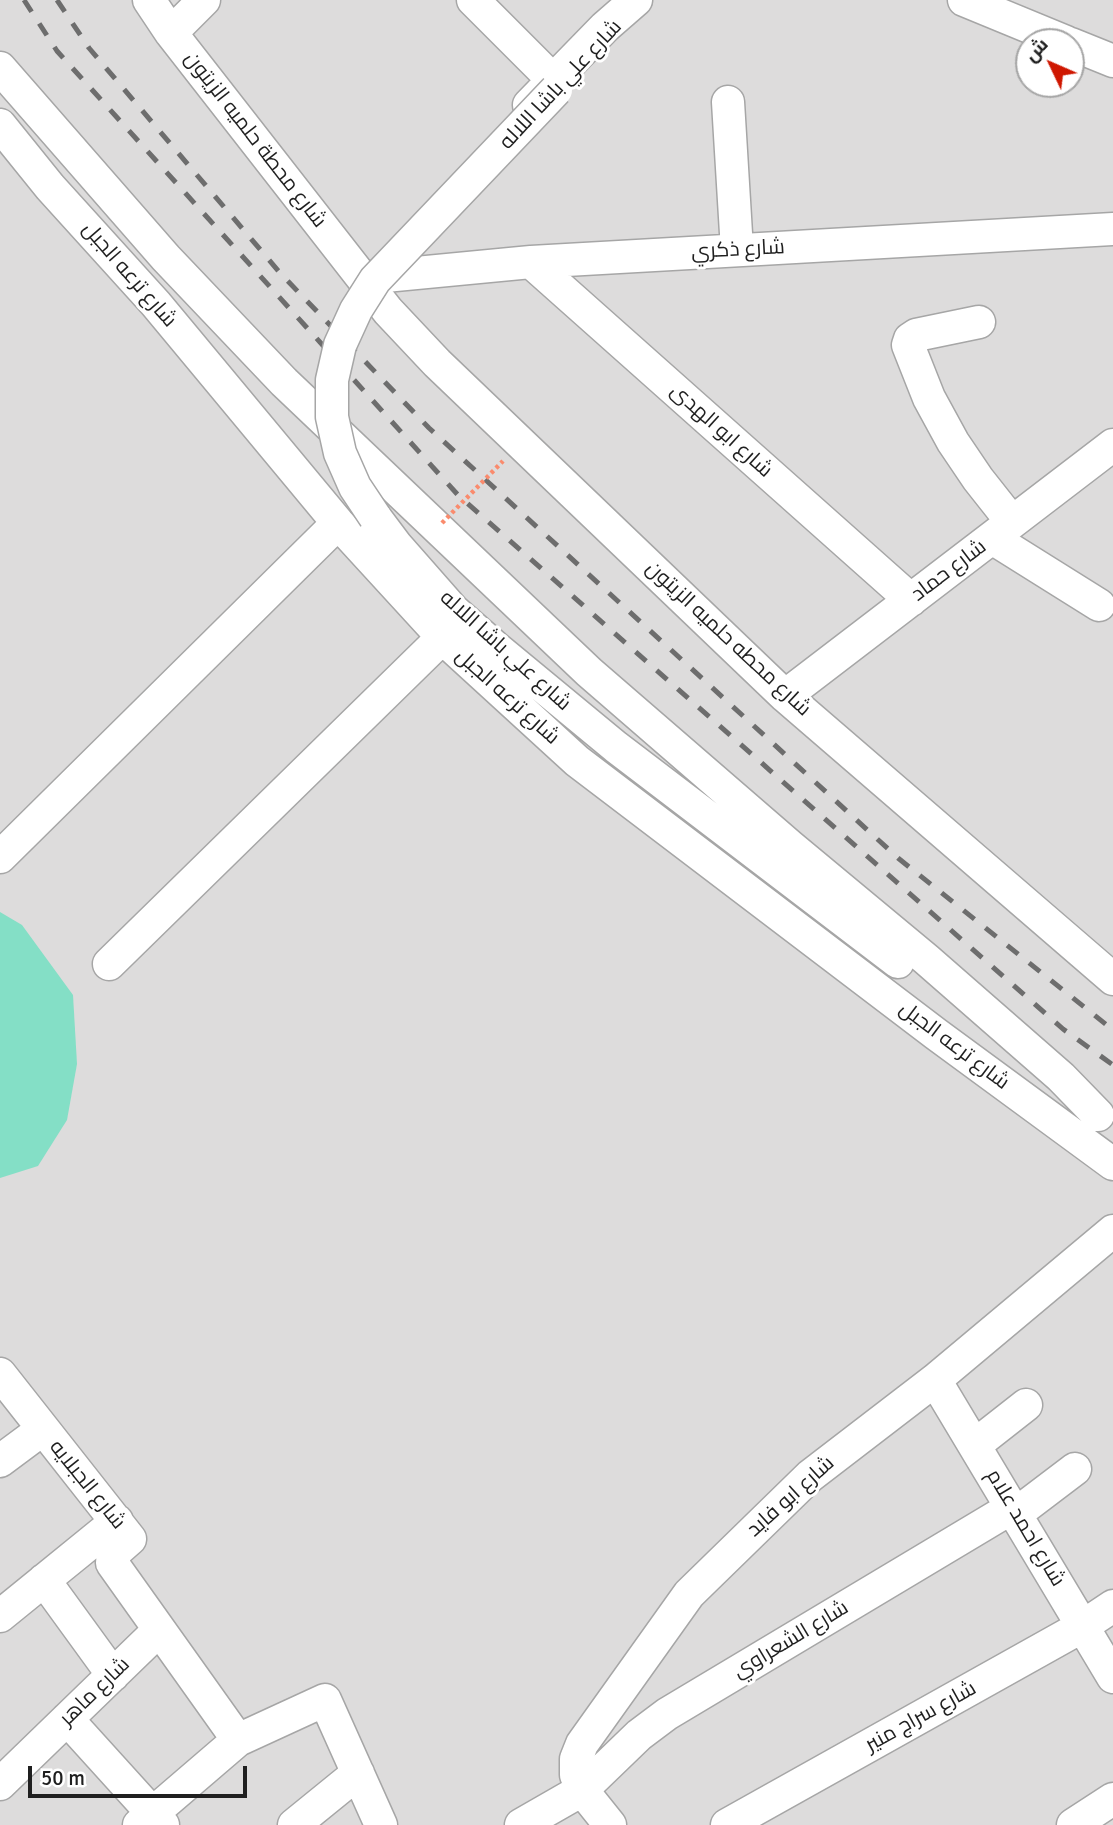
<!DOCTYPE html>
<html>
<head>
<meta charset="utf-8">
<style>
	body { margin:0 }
	#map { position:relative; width:1113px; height:1825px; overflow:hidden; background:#f0eee6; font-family:Signika,Cairo,sans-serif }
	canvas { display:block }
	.north { position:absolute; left:1015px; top:28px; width:70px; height:70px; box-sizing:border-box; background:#fff; border:2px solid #a5a5a5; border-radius:50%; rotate:314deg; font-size:19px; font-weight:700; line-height:28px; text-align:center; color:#1f1f1f }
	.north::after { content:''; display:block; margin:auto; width:24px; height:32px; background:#cf1700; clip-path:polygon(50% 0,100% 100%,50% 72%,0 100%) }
	.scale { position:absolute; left:28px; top:1766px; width:219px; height:32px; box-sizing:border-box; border:4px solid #1f1f1f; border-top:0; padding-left:9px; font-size:21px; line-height:24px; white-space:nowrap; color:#1f1f1f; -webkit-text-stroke:5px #fff; paint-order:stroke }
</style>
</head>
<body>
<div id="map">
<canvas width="1113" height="1825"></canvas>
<div class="north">ش</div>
<div class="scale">50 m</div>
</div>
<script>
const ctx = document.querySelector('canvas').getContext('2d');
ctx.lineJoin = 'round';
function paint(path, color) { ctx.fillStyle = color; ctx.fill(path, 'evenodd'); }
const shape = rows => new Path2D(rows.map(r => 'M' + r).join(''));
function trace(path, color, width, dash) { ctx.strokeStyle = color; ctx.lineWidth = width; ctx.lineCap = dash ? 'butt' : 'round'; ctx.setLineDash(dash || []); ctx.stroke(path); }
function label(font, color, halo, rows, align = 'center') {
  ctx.font = font + ' Signika,Cairo,sans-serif'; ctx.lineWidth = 6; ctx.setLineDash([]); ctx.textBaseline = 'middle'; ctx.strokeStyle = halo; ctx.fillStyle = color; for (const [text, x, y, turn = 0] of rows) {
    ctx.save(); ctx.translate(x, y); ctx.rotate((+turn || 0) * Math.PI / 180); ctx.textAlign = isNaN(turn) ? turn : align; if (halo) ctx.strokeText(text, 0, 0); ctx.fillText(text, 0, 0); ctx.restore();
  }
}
const residential = shape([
	[0,0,1113,0,1113,1825,0,1825],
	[1029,42,1071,42,1071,84,1029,84]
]);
const pitch = shape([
	[0,912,22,925,73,995,77,1064,67,1120,38,1166,0,1178]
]);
const minor = shape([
	[149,0,171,33,388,311,437,363,785,696,1113,979],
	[473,0,553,80],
	[964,0,1066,42],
	[171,33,204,0],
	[1071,44,1113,61],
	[0,68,166,258,284,382,589,672,790,846,926,959,1061,1077,1098,1115],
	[728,102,737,250],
	[529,105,605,27,636,0],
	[0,125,50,187,156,304,338,523,448,643,577,761,936,1034,1113,1164],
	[531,262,911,600],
	[364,278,531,262,1113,229],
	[979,322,916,335,910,339,908,345,929,398,953,442,978,479,1012,522],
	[375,517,396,545,454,611,495,647,616,747,898,962],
	[992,538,1099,605],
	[785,696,1113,445],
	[0,857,338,523],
	[109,964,443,637],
	[0,1374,130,1539,113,1554,112,1563,238,1740],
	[935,1380,1113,1677],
	[975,1445,1026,1405],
	[0,1461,43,1429],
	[1017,1513,1075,1469],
	[44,1580,113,1675],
	[0,1616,117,1521],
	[67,1719,163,1825],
	[0,1784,159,1630],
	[139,1825,238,1740,325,1700,381,1825],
	[294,1825,358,1773],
	[521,1825,582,1790,639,1735,667,1714,1013,1507],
	[610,1825,582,1790,576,1775,576,1759,582,1744,689,1594,810,1476,935,1380,1113,1231],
	[727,1825,1083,1626,1113,1606],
	[1073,1825,1113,1799]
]);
const rail = shape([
	[24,0,57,51,458,495,1063,1029,1113,1065],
	[57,0,89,48,281,274,429,428,898,858,1113,1030]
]);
const pathBridge = shape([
	[442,523,503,461]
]);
const minorBridge = shape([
	[375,517,355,487,340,453,332,417,332,380,340,345,356,310,375,280,556,90]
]);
const streetNames = [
	["شارع علي باشا اللاله",561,85,-47],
	["شارع محطة حلميه الزيتون",255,140,52],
	["شارع ذكري",738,250,-3],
	["شارع ترعه الجبل",129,275,49],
	["شارع ابو الهدى",721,431,42],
	["شارع حماد",949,571,-37],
	["شارع محطه حلميه الزيتون",728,639,43],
	["شارع علي باشا اللاله",505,651,42],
	["شارع ترعه الجبل",507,697,42],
	["شارع ترعه الجبل",954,1046,37],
	["شارع الجبلايه",87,1485,51],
	["شارع ابو فايد",791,1497,-42],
	["شارع احمد علام",1025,1528,59],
	["شارع الشعراوي",791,1640,-31],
	["شارع ماهر",95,1692,-44],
	["شارع سراج منير",921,1717,-29]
];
paint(residential, '#dddcdc');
paint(pitch, '#84dfc6');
trace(minor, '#a6a6a6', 35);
trace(minor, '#fff', 32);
trace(rail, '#6d6d6d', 5, [14, 14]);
trace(minorBridge, '#a6a6a6', 35, []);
trace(pathBridge, '#fa8b6d', 4.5, [3.5, 3.5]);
trace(minorBridge, '#fff', 32);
label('21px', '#1f1f1f', '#fff', streetNames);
</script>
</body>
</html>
